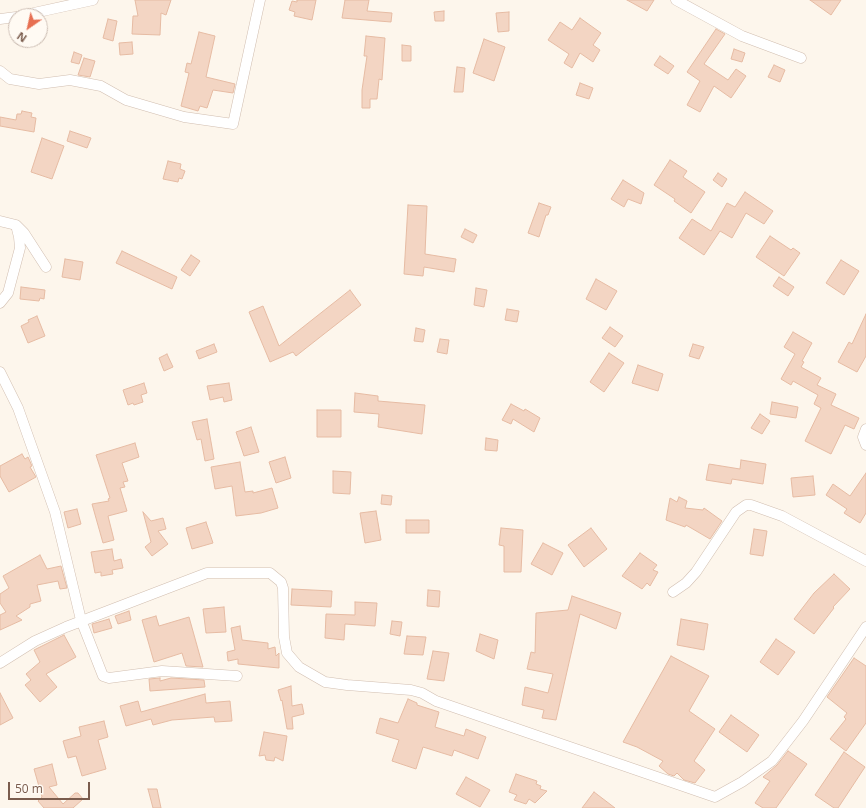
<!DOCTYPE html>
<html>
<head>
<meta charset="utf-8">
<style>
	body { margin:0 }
	#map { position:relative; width:866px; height:808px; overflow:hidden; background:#fdf6ec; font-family:"Open Sans",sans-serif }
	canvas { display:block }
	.north { position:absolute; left:8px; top:8px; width:40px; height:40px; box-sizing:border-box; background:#fffaf3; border:1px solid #cabbb1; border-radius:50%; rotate:214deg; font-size:11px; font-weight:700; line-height:16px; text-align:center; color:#7a5c4d }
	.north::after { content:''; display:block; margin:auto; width:14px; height:18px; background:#e76f51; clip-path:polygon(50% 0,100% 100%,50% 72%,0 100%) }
	.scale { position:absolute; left:8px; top:782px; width:82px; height:18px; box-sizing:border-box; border:2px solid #7a5c4d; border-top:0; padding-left:5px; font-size:12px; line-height:14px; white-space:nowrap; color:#7a5c4d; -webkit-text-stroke:3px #fffaf3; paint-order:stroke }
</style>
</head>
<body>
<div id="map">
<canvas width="866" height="808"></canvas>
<div class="north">N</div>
<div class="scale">50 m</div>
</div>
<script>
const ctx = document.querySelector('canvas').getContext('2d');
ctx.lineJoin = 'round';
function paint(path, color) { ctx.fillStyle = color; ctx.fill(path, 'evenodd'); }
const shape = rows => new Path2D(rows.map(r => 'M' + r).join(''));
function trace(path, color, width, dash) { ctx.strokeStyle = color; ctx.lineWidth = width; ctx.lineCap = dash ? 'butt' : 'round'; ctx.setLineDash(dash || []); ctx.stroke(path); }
const building = shape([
	[135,0,171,0,166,15,161,13,160,35,132,34,133,16,138,16,135,0],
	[297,0,316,0,312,20,294,16,295,12,289,10,292,1,297,2,297,0],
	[345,0,369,0,367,11,392,13,391,22,342,18,345,0],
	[627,0,654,0,647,11,627,0],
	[810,0,841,0,831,15,810,0],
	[444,11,444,21,435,21,434,12,444,11],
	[509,12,509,31,498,32,496,13,509,12],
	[580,18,601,33,593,45,600,50,593,62,580,53,572,68,564,63,569,54,548,40,560,22,572,30,580,18],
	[108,19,117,21,113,41,103,38,108,19],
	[716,29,725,34,704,64,728,80,736,69,746,76,731,98,714,86,700,112,687,105,700,81,687,72,716,29],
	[199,32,215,36,206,77,235,84,233,93,213,90,207,108,200,106,198,111,181,106,189,73,185,72,187,63,191,64,199,32],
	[366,36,385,38,382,80,379,79,377,99,370,99,370,108,362,108,362,90,367,56,364,56,366,36],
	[484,39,505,47,494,81,473,73,484,39],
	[132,42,133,54,120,55,119,43,132,42],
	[402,45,411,46,411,61,402,61,402,45],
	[734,49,745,53,742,62,731,59,734,49],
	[74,52,82,55,79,64,71,62,74,52],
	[660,56,674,66,668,74,654,65,660,56],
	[84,58,95,61,90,77,78,75,84,58],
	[774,65,785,70,780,82,768,77,774,65],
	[457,67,465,68,463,92,454,92,457,67],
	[580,83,593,88,589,99,576,95,580,83],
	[22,111,32,113,31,117,36,118,34,132,0,126,0,117,16,120,17,114,21,114,22,111],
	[70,131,91,138,87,148,67,141,70,131],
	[42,138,64,146,52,179,31,172,42,138],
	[670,160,687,171,683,177,705,192,691,213,674,201,675,199,654,185,670,160],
	[168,161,181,164,180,169,185,171,182,179,179,178,178,182,163,179,168,161],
	[718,173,727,179,722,187,713,180,718,173],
	[623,180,644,193,641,204,628,199,624,207,611,199,623,180],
	[745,192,773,211,764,224,746,213,732,238,720,231,704,255,679,238,692,219,711,231,727,203,735,207,745,192],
	[539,203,551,207,548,215,546,215,539,237,528,233,539,203],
	[408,205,427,206,425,254,456,259,454,272,424,267,423,276,404,274,408,205],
	[465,229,477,235,473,243,461,237,465,229],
	[770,236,791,250,793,248,800,253,784,276,756,257,770,236],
	[122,251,177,277,172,289,116,263,122,251],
	[191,255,200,261,190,276,181,270,191,255],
	[65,259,83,262,80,280,62,277,65,259],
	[841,260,859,271,844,295,826,283,841,260],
	[779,277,794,287,788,296,773,286,779,277],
	[596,279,617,291,606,310,586,299,596,279],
	[21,287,45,290,44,299,40,298,39,301,20,299,21,287],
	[476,288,487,290,484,307,474,305,476,288],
	[350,290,361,305,296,356,293,352,270,362,249,312,263,306,279,346,350,290],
	[507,309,519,311,517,322,505,320,507,309],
	[866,314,866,356,857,372,838,362,849,342,852,344,866,314],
	[37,316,45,336,28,343,21,326,29,322,28,320,37,316],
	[610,327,623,336,615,347,602,338,610,327],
	[416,328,425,330,423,342,414,341,416,328],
	[793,332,812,343,802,361,804,362,801,367,821,378,817,385,836,394,831,405,859,418,854,429,845,425,831,454,805,441,821,408,814,404,818,395,793,381,791,385,781,379,795,354,784,347,793,332],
	[440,339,449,340,447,354,437,352,440,339],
	[214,344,217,352,199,359,196,351,214,344],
	[693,344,704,347,699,359,689,356,693,344],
	[609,353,624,363,604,392,590,382,609,353],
	[167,354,173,367,164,371,159,358,167,354],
	[638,365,663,374,658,391,632,383,638,365],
	[144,383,147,393,141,395,143,402,134,405,133,403,128,405,123,390,144,383],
	[229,383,232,400,224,402,223,397,210,400,207,386,229,383],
	[355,393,378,396,378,401,425,405,422,434,378,427,379,414,354,412,355,393],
	[772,402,798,407,796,418,770,414,772,402],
	[511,404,524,411,525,409,540,418,534,432,513,419,511,424,502,420,511,404],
	[317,410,341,410,341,437,317,437,317,410],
	[760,414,770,421,762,434,751,428,760,414],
	[207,419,214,459,205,461,201,439,197,440,192,422,207,419],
	[251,427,259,452,244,456,236,432,251,427],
	[486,438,498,440,497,451,485,450,486,438],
	[135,443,139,457,122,463,128,481,123,482,125,487,120,488,127,511,108,516,114,540,103,543,92,504,109,501,108,499,110,498,96,455,135,443],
	[22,454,25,459,28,457,32,466,30,467,36,477,9,492,0,476,0,466,22,454],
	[285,457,291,478,276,483,269,462,285,457],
	[741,460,766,464,763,484,732,479,731,484,706,480,709,464,740,469,741,460],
	[240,462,245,492,253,491,253,493,272,488,278,508,261,513,236,516,232,486,215,489,211,467,240,462],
	[333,471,351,472,350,494,333,493,333,471],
	[866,473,866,513,860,523,844,513,847,509,826,495,833,484,850,496,866,473],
	[813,476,815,495,793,497,791,478,813,476],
	[382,495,392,496,391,505,381,504,382,495],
	[679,497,687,501,685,508,703,510,704,508,722,521,710,539,686,525,685,527,666,520,670,498,677,502,679,497],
	[77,509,81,524,68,528,64,512,77,509],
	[376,511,381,540,365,543,360,513,376,511],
	[143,512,151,521,163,518,166,529,158,531,168,544,152,556,145,547,151,542,143,512],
	[406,520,429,520,429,533,406,533,406,520],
	[206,522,213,543,192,549,186,528,206,522],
	[501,528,523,530,521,572,504,572,504,546,499,545,501,528],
	[591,528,607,549,584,567,568,545,591,528],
	[754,529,767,531,763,556,750,554,754,529],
	[543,543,563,553,552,575,531,564,543,543],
	[112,549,114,561,121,559,123,568,112,570,113,574,101,576,101,572,95,573,91,552,112,549],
	[640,553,657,565,653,570,658,572,650,586,647,583,642,589,622,576,640,553],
	[40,555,47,569,61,566,67,588,60,589,58,581,37,585,41,601,30,604,30,607,16,616,22,620,0,630,0,615,6,612,0,603,0,594,9,588,3,576,40,555],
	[834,574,850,589,833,607,834,608,814,634,794,619,814,593,834,574],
	[292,589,332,591,331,607,291,605,292,589],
	[428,590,440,591,439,607,427,606,428,590],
	[572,596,621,613,616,629,580,614,556,720,542,718,544,710,522,705,525,687,548,693,553,674,527,669,531,652,535,653,536,613,568,610,572,596],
	[355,602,377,603,375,626,345,624,344,640,325,638,326,614,355,615,355,602],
	[224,607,226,632,206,633,203,609,224,607],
	[129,611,131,620,118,624,115,616,129,611],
	[156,616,159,626,189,617,203,667,186,666,182,653,154,662,142,620,156,616],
	[109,619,112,628,94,633,92,624,109,619],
	[681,619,708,624,704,650,677,645,681,619],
	[392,621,402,622,400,636,390,634,392,621],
	[240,626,242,640,268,643,268,649,275,647,276,656,279,653,279,668,238,664,238,659,228,661,227,652,235,650,231,628,240,626],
	[480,634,498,640,494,659,476,651,480,634],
	[64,635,76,657,46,674,57,687,40,702,25,685,31,680,26,674,40,662,34,650,64,635],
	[407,636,426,637,423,655,404,654,407,636],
	[776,639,795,652,778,675,760,662,776,639],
	[433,651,449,653,444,681,427,679,433,651],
	[671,656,709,676,689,711,715,729,694,761,705,770,695,783,684,780,677,773,674,776,668,774,659,766,663,761,637,747,623,742,671,656],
	[854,658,866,666,866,723,846,751,830,739,846,719,844,717,847,713,827,697,854,658],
	[160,678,160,681,171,678,204,680,205,687,150,691,149,679,160,678],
	[291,686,292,706,302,704,304,714,292,717,293,729,287,729,282,700,281,701,278,690,291,686],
	[0,693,13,718,0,725,0,693],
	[205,694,206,703,230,701,232,721,215,722,214,717,172,720,153,725,151,719,126,726,120,706,138,701,141,712,205,694],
	[408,699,417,703,417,705,439,712,435,727,464,736,466,729,486,737,478,759,454,750,452,756,423,747,416,769,392,761,399,740,376,733,380,718,398,723,408,699],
	[731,715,759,735,747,752,719,732,731,715],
	[104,721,108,737,98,740,106,769,82,776,76,756,68,758,63,741,81,736,79,727,104,721],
	[264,732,287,736,283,761,275,757,274,761,266,760,265,755,259,756,264,732],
	[788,751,807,764,776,808,763,808,755,803,770,781,763,777,777,765,788,751],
	[844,752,865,767,838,808,834,808,815,795,844,752],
	[52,764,57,785,49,787,63,804,75,793,78,793,83,799,73,808,44,808,38,801,42,797,34,769,52,764],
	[516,774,537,781,536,784,541,786,540,789,547,791,535,803,529,799,526,804,514,800,517,795,509,792,516,774],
	[466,777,490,790,480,807,456,794,466,777],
	[148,789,157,789,161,808,153,808,148,789],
	[594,792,615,808,582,808,594,792]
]);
const minor = shape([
	[676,0,742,36,801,58],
	[20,16,93,0],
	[0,19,16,17],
	[0,71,10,79,39,84,70,80,101,86,126,100,184,117,233,124,260,0],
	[0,221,16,225,24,233,46,267],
	[0,303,8,293,20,248,19,237,16,225],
	[0,372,18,408,55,512,81,620,103,676,109,678,162,671,237,676],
	[866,429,863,437,866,445],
	[673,592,686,583,696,572,736,512,746,505,751,505,782,516,866,561],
	[0,663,35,641,66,627,207,573,270,573,281,582,283,588,284,637,287,653,299,667,325,682,347,685,411,690,422,693,436,701,715,797,742,782,772,761,803,721,866,627]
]);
paint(building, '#f3d5c3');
trace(building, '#e6bba3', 1);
trace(minor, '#d1beb0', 11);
trace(minor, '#fff', 10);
</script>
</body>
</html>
